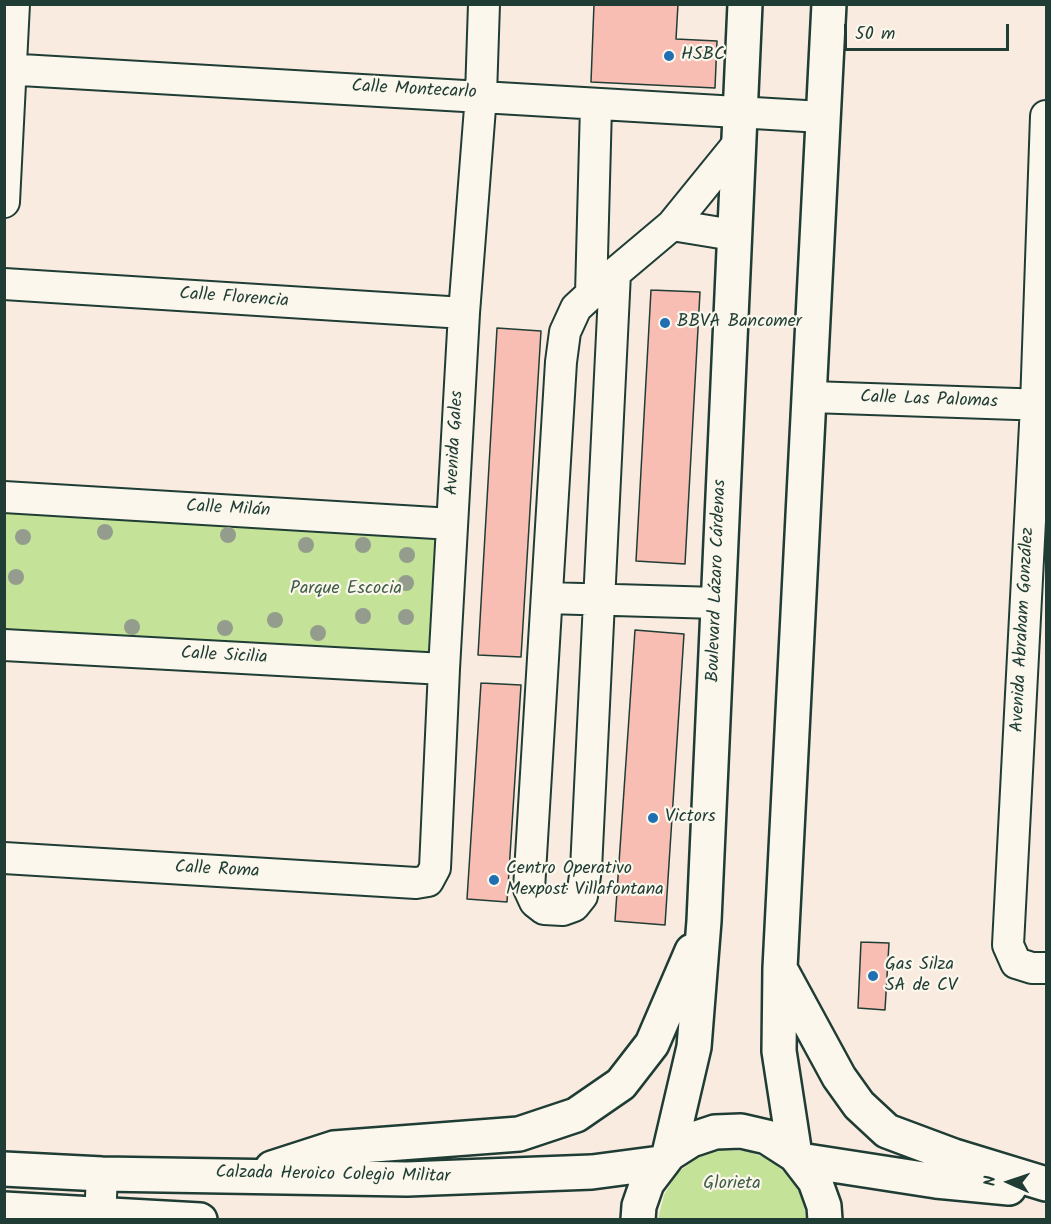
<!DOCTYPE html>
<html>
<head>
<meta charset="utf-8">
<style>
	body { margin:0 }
	#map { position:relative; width:1051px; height:1224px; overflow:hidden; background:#faebe1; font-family:Kalam,sans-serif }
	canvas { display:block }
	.frame { position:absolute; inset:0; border:6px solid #1f3d34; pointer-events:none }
	.north { position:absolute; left:979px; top:1152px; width:60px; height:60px; -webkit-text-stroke:4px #fbf7ec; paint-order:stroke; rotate:273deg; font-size:16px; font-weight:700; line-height:24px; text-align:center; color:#1f3d34 }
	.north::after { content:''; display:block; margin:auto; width:21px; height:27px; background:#1f3d34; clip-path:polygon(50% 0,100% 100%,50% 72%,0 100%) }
	.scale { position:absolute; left:844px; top:24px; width:165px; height:27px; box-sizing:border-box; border:3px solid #1f3d34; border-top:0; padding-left:8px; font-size:18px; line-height:21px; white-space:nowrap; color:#1f3d34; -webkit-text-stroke:4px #fbf7ec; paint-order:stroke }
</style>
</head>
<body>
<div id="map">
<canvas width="1051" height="1224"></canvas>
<div class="frame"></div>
<div class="north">N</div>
<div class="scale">50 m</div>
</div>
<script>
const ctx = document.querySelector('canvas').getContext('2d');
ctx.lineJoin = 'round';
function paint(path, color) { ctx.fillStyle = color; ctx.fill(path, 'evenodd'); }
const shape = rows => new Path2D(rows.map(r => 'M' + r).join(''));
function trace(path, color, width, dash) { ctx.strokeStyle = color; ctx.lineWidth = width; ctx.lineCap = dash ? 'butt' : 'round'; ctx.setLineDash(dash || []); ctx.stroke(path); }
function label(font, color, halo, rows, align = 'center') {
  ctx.font = font + ' Kalam,sans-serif'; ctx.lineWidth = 4.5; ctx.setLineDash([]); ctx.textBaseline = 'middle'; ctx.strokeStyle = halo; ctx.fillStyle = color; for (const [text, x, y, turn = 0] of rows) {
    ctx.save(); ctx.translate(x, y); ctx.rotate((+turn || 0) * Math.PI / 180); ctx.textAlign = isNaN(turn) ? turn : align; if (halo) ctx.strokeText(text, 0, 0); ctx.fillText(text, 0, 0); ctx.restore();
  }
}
const green = shape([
	[5,513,436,534,430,655,5,634],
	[721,1150,746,1151,769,1159,787,1174,801,1194,807,1219,658,1219,664,1195,677,1173,697,1158]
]);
const building = shape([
	[594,4,678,4,676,39,717,41,715,88,591,82,594,4],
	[651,290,700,292,685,564,636,561,651,290],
	[497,328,541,331,521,657,478,655,497,328],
	[635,630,684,634,665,925,615,921,635,630],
	[481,683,521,685,507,902,467,899,481,683],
	[861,942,889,943,885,1010,858,1008,861,942]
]);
const minor = shape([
	[4,69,822,117],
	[1046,116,1036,405,1008,945,1016,963,1032,968,1046,968],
	[4,202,14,4],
	[672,225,733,235],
	[615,273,586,869,582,896,574,906,563,910,544,909,535,902,529,889,561,362,565,332,576,308,602,284,615,273,672,225,737,145],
	[4,284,464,313],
	[591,294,596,106],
	[811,397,1046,405],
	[4,497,452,524],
	[547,598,717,603],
	[4,645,444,669],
	[4,858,416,883,428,881,435,868,444,669,464,313,481,95,484,4],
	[100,1220,102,1174]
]);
const major = shape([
	[783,974,839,1077,859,1105,887,1131,954,1156,1046,1184],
	[669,1154,694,1047,704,921,745,4],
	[795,1155,779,1051,780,968,829,4],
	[800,1160,936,1181,1009,1188],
	[272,1168,334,1148,519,1134,576,1115,621,1084,652,1044,692,951],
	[4,1169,102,1174,407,1179,592,1172,660,1163],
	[4,1209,200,1220],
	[638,1220,639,1206,647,1183,669,1154,691,1140,715,1132,741,1131,767,1137,795,1155,815,1181,824,1206,825,1220]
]);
const trees = [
	[105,532],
	[228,535],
	[23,537],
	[306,545],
	[363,545],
	[407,555],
	[16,577],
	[406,583],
	[363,616],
	[406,617],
	[275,620],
	[132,627],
	[225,628],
	[318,633]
];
const markers = [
	[669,56,6,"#1f6fb2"],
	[665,323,6,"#1f6fb2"],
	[653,818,6,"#1f6fb2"],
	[494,880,6,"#1f6fb2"],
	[873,976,6,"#1f6fb2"]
];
const poiNames = [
	["HSBC",681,56],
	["BBVA Bancomer",677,323],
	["Victors",665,818],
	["Centro Operativo",506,870],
	["Mexpost Villafontana",506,891],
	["Gas Silza",885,966],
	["SA de CV",885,987]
];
const streetNames = [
	["Calle Montecarlo",414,91,3],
	["Calle Florencia",234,299,4],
	["Calle Las Palomas",929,401,2],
	["Avenida Gales",456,443,-87],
	["Calle Milán",228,510,3],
	["Boulevard Lázaro Cárdenas",718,581,-88],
	["Avenida Abraham González",1024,630,-87],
	["Calle Sicilia",224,657,3],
	["Calle Roma",217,871,3],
	["Calzada Heroico Colegio Militar",333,1176,1]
];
const parkNames = [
	["Parque Escocia",346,590],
	["Glorieta",732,1185]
];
paint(green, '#c5e299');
paint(building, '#f8bdb3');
trace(building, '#1f3d34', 1.5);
trace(minor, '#1f3d34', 34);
trace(major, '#1f3d34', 38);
trace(minor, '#fbf7ec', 30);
trace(major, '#fbf7ec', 33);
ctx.fillStyle = '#949d8d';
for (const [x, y] of trees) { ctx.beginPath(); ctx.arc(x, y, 8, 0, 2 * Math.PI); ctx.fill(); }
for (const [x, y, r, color] of markers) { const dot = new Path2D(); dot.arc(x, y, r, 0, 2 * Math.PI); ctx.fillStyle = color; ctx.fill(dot); trace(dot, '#fbf7ec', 2); }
label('18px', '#1f3d34', '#fbf7ec', poiNames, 'left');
label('18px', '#1f3d34', '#fbf7ec', streetNames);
label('18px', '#405e48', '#fbf7ec', parkNames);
</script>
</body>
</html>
